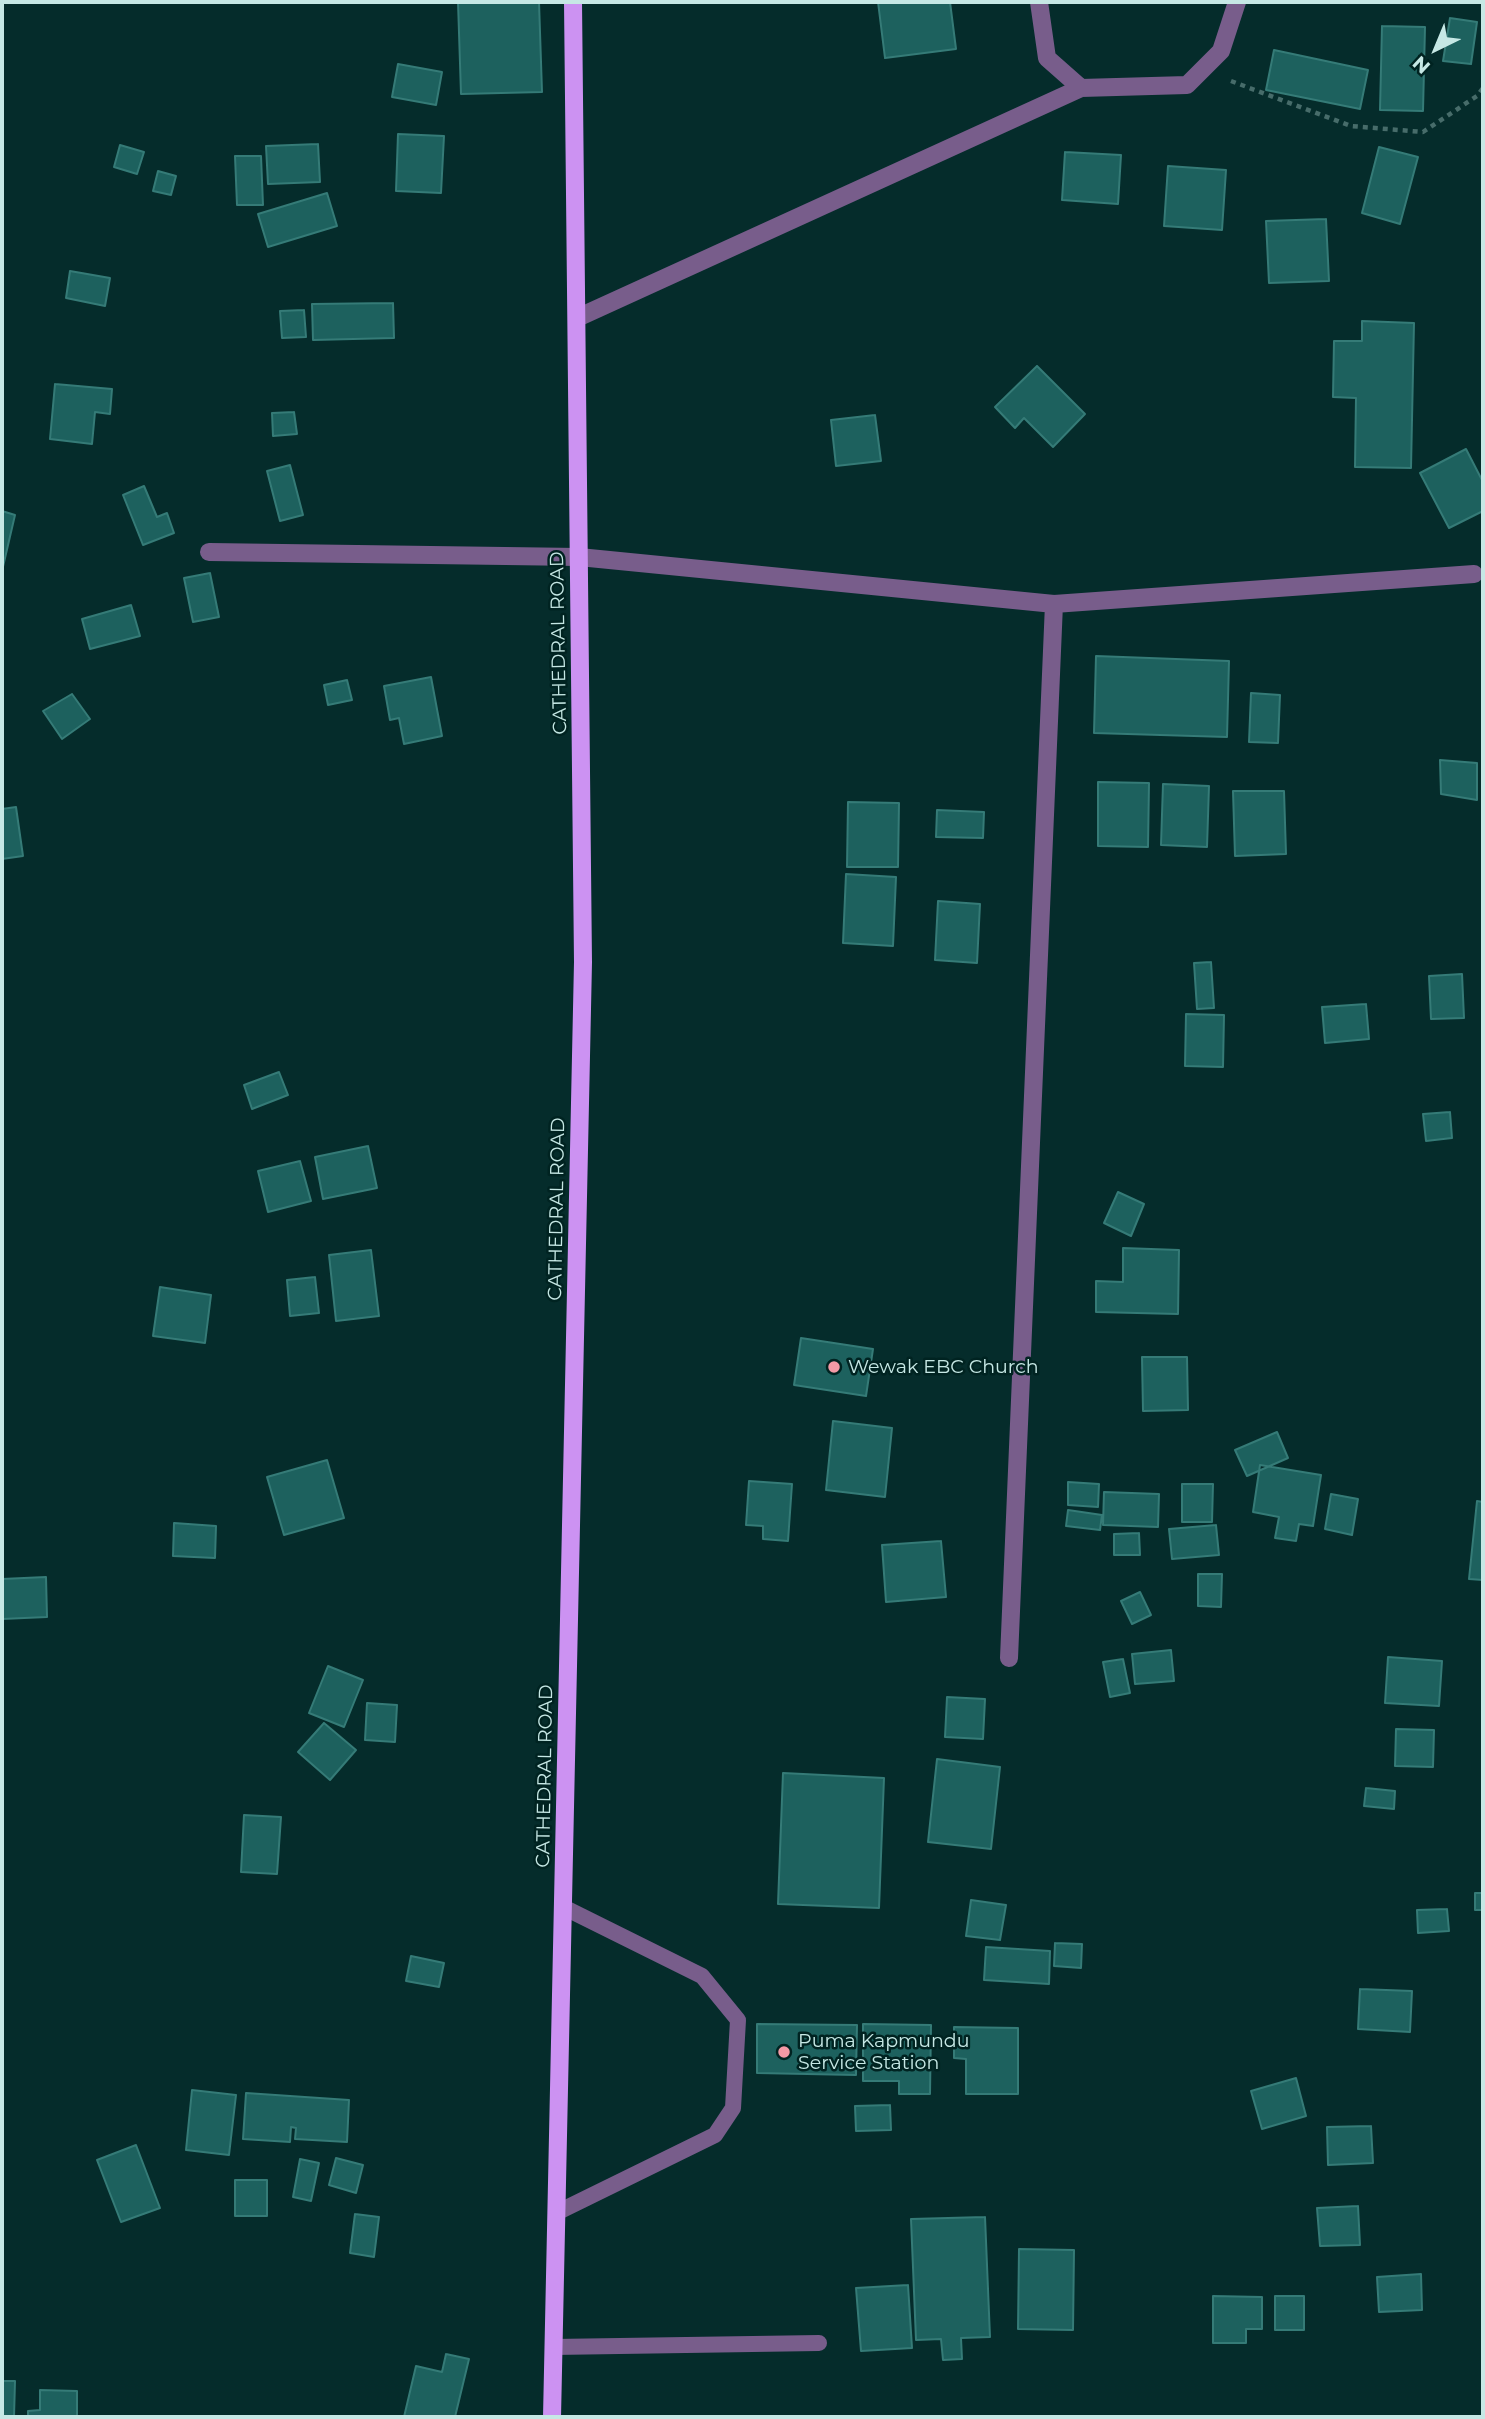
<!DOCTYPE html>
<html>
<head>
<meta charset="utf-8">
<style>
	body { margin:0 }
	#map { position:relative; width:1485px; height:2419px; overflow:hidden; background:#052c2b; font-family:Montserrat,sans-serif }
	canvas { display:block }
	.frame { position:absolute; inset:0; border:4px solid #c6e8e5; pointer-events:none }
	.north { position:absolute; left:1401px; top:14px; width:70px; height:70px; -webkit-text-stroke:5px #002321; paint-order:stroke; rotate:223deg; font-size:19px; font-weight:700; line-height:28px; text-align:center; color:#c6e8e5 }
	.north::after { content:''; display:block; margin:auto; width:24px; height:32px; background:#c6e8e5; clip-path:polygon(50% 0,100% 100%,50% 72%,0 100%) }
</style>
</head>
<body>
<div id="map">
<canvas width="1485" height="2419"></canvas>
<div class="frame"></div>
<div class="north">N</div>
</div>
<script>
const ctx = document.querySelector('canvas').getContext('2d');
ctx.lineJoin = 'round';
function paint(path, color) { ctx.fillStyle = color; ctx.fill(path, 'evenodd'); }
const shape = rows => new Path2D(rows.map(r => 'M' + r).join(''));
function trace(path, color, width, dash) { ctx.strokeStyle = color; ctx.lineWidth = width; ctx.lineCap = dash ? 'butt' : 'round'; ctx.setLineDash(dash || []); ctx.stroke(path); }
function label(font, color, halo, rows, align = 'center') {
  ctx.font = font + ' Montserrat,sans-serif'; ctx.lineWidth = 5; ctx.setLineDash([]); ctx.textBaseline = 'middle'; ctx.strokeStyle = halo; ctx.fillStyle = color; for (const [text, x, y, turn = 0] of rows) {
    ctx.save(); ctx.translate(x, y); ctx.rotate((+turn || 0) * Math.PI / 180); ctx.textAlign = isNaN(turn) ? turn : align; if (halo) ctx.strokeText(text, 0, 0); ctx.fillText(text, 0, 0); ctx.restore();
  }
}
const building = shape([
	[458,2,539,2,542,92,461,94,458,2],
	[878,2,950,2,956,49,885,58,878,2],
	[1450,18,1477,22,1471,64,1443,61,1450,18],
	[1382,26,1425,27,1423,111,1380,110,1382,26],
	[1274,50,1368,70,1360,109,1266,90,1274,50],
	[398,64,442,72,436,105,392,97,398,64],
	[398,134,444,136,441,193,396,191,398,134],
	[318,144,320,182,268,184,266,146,318,144],
	[120,145,144,152,137,174,114,167,120,145],
	[1379,147,1418,157,1400,224,1362,213,1379,147],
	[1065,152,1121,155,1118,204,1062,200,1065,152],
	[235,156,261,156,263,205,237,205,235,156],
	[1168,166,1226,170,1222,230,1164,226,1168,166],
	[158,171,176,176,171,195,153,191,158,171],
	[327,193,337,226,268,247,258,214,327,193],
	[1326,219,1329,281,1269,283,1266,221,1326,219],
	[70,271,110,278,105,306,66,298,70,271],
	[393,303,394,338,313,340,312,304,393,303],
	[304,310,306,337,282,338,280,311,304,310],
	[1362,321,1414,323,1411,468,1355,467,1356,398,1333,397,1334,341,1362,341,1362,321],
	[1037,366,1085,414,1053,447,1024,418,1015,428,995,407,1037,366],
	[55,384,112,389,110,414,95,412,92,444,50,439,55,384],
	[294,412,297,434,273,436,272,413,294,412],
	[875,415,881,461,836,466,831,420,875,415],
	[1466,449,1483,482,1483,511,1449,528,1420,473,1466,449],
	[290,465,303,515,280,521,267,471,290,465],
	[144,486,157,517,167,513,174,533,143,545,123,495,144,486],
	[2,511,15,515,2,571,2,511],
	[210,573,219,617,193,622,184,578,210,573],
	[131,605,140,636,90,649,82,619,131,605],
	[1096,656,1229,661,1227,737,1094,733,1096,656],
	[431,677,442,736,404,744,399,718,390,720,384,686,431,677],
	[347,680,352,700,328,705,324,685,347,680],
	[1251,693,1280,695,1278,743,1249,742,1251,693],
	[72,694,90,719,62,739,43,711,72,694],
	[1440,760,1477,763,1477,800,1441,794,1440,760],
	[1098,782,1149,783,1148,847,1098,846,1098,782],
	[1163,784,1209,786,1207,847,1161,845,1163,784],
	[1233,791,1284,791,1286,854,1235,856,1233,791],
	[848,802,899,803,898,867,847,867,848,802],
	[16,807,23,856,2,859,2,809,16,807],
	[937,810,984,812,983,838,936,837,937,810],
	[846,874,896,877,893,946,843,943,846,874],
	[938,901,980,904,977,963,935,960,938,901],
	[1211,962,1214,1008,1197,1009,1194,963,1211,962],
	[1462,974,1464,1018,1431,1019,1429,976,1462,974],
	[1366,1004,1369,1039,1325,1043,1322,1007,1366,1004],
	[1186,1014,1224,1015,1223,1067,1185,1066,1186,1014],
	[279,1072,288,1095,252,1109,244,1085,279,1072],
	[1450,1112,1452,1138,1426,1141,1423,1114,1450,1112],
	[368,1146,377,1188,323,1199,315,1157,368,1146],
	[300,1161,311,1201,268,1212,258,1171,300,1161],
	[1118,1192,1144,1204,1131,1236,1104,1223,1118,1192],
	[1123,1248,1179,1250,1178,1314,1096,1312,1096,1281,1123,1282,1123,1248],
	[371,1250,379,1316,336,1321,329,1255,371,1250],
	[315,1277,319,1313,290,1316,287,1280,315,1277],
	[160,1287,211,1295,205,1343,153,1336,160,1287],
	[801,1338,873,1349,866,1396,794,1385,801,1338],
	[1142,1357,1187,1357,1188,1410,1143,1411,1142,1357],
	[833,1421,892,1428,885,1497,826,1490,833,1421],
	[1277,1432,1288,1458,1247,1476,1235,1450,1277,1432],
	[327,1460,344,1518,284,1535,267,1477,327,1460],
	[1260,1465,1321,1475,1313,1526,1299,1524,1296,1541,1275,1538,1279,1517,1253,1512,1260,1465],
	[749,1481,792,1484,788,1541,763,1539,763,1526,746,1525,749,1481],
	[1068,1482,1099,1484,1098,1507,1068,1505,1068,1482],
	[1182,1484,1213,1484,1212,1522,1182,1522,1182,1484],
	[1104,1492,1159,1494,1158,1527,1103,1525,1104,1492],
	[1331,1494,1358,1499,1352,1535,1325,1529,1331,1494],
	[1477,1501,1483,1502,1483,1580,1469,1579,1477,1501],
	[1068,1510,1102,1515,1100,1530,1066,1526,1068,1510],
	[174,1523,216,1526,215,1558,173,1556,174,1523],
	[1216,1525,1219,1555,1172,1559,1169,1529,1216,1525],
	[1139,1533,1140,1555,1114,1555,1114,1534,1139,1533],
	[941,1541,946,1597,886,1602,882,1545,941,1541],
	[1198,1574,1222,1574,1221,1607,1198,1606,1198,1574],
	[46,1577,47,1617,2,1619,2,1579,46,1577],
	[1140,1592,1151,1615,1132,1624,1121,1601,1140,1592],
	[1171,1650,1174,1681,1135,1684,1132,1654,1171,1650],
	[1388,1657,1442,1661,1439,1706,1385,1703,1388,1657],
	[1123,1659,1130,1693,1110,1697,1103,1662,1123,1659],
	[328,1666,363,1680,344,1727,309,1713,328,1666],
	[947,1697,985,1699,983,1739,945,1737,947,1697],
	[367,1703,397,1705,395,1742,365,1740,367,1703],
	[324,1723,356,1750,330,1780,298,1752,324,1723],
	[1396,1729,1434,1730,1433,1767,1395,1766,1396,1729],
	[937,1759,1000,1767,991,1849,928,1842,937,1759],
	[783,1773,884,1778,879,1908,778,1904,783,1773],
	[1366,1788,1395,1791,1394,1809,1364,1806,1366,1788],
	[244,1815,281,1817,277,1874,241,1872,244,1815],
	[1475,1893,1482,1893,1483,1910,1475,1910,1475,1893],
	[971,1900,1006,1905,1000,1940,966,1936,971,1900],
	[1447,1909,1449,1931,1418,1933,1417,1910,1447,1909],
	[1055,1943,1082,1944,1081,1968,1054,1966,1055,1943],
	[986,1947,1050,1951,1049,1984,984,1980,986,1947],
	[411,1956,444,1963,439,1987,406,1981,411,1956],
	[1360,1989,1412,1991,1410,2032,1358,2029,1360,1989],
	[757,2024,857,2025,856,2075,757,2073,757,2024],
	[863,2024,931,2025,930,2094,899,2094,899,2081,863,2081,863,2024],
	[954,2027,1018,2028,1018,2094,966,2094,966,2059,954,2058,954,2027],
	[1296,2078,1306,2116,1262,2129,1251,2091,1296,2078],
	[192,2090,236,2095,229,2155,186,2150,192,2090],
	[246,2093,349,2100,347,2142,295,2139,296,2128,291,2127,290,2142,243,2139,246,2093],
	[890,2105,891,2130,856,2131,855,2106,890,2105],
	[1371,2126,1373,2163,1328,2165,1327,2127,1371,2126],
	[136,2145,160,2208,121,2222,97,2160,136,2145],
	[336,2158,363,2165,356,2193,329,2185,336,2158],
	[300,2159,319,2163,311,2201,293,2197,300,2159],
	[235,2180,267,2180,267,2216,235,2216,235,2180],
	[1358,2206,1360,2245,1320,2246,1317,2208,1358,2206],
	[355,2214,379,2217,374,2257,350,2253,355,2214],
	[985,2217,990,2337,961,2338,962,2359,943,2360,941,2339,916,2340,911,2219,985,2217],
	[1019,2249,1074,2250,1073,2330,1018,2329,1019,2249],
	[1421,2274,1422,2310,1379,2312,1377,2277,1421,2274],
	[908,2285,912,2348,861,2351,856,2288,908,2285],
	[1213,2296,1262,2297,1262,2329,1246,2329,1246,2343,1213,2343,1213,2296],
	[1275,2296,1304,2296,1304,2330,1275,2330,1275,2296],
	[446,2354,469,2359,455,2417,404,2417,416,2366,442,2372,446,2354],
	[2,2381,15,2381,14,2417,2,2417,2,2381],
	[40,2390,77,2391,77,2417,28,2417,28,2411,40,2410,40,2390]
]);
const path = shape([
	[1231,81,1351,126,1423,132,1477,96,1483,88]
]);
const lane = shape([
	[556,2213,715,2135,733,2108,738,2020,702,1976,563,1907],
	[553,2347,819,2343]
]);
const street = shape([
	[1039,2,1047,58,1081,88,1187,85,1221,51,1237,2],
	[577,318,1081,88],
	[209,552,579,557,1054,604,1474,574],
	[1009,1658,1054,604]
]);
const primary = shape([
	[552,2417,583,962,573,2]
]);
const markers = [
	[834,1367,7,"#f49aa6"],
	[784,2052,7,"#f49aa6"]
];
const streetNames = [
	["CATHEDRAL ROAD",559,643,-91],
	["CATHEDRAL ROAD",557,1209,-89],
	["CATHEDRAL ROAD",545,1776,-89]
];
const poiNames = [
	["Wewak EBC Church",848,1367],
	["Puma Kapmundu",798,2041],
	["Service Station",798,2063]
];
paint(building, '#1d615e');
trace(building, '#357b77', 2);
trace(path, '#476c6a', 4.5, [5, 5]);
trace(lane, '#785d8b', 16);
trace(street, '#785d8b', 18);
trace(primary, '#cc92f2', 18);
for (const [x, y, r, color] of markers) { const dot = new Path2D(); dot.arc(x, y, r, 0, 2 * Math.PI); ctx.fillStyle = color; ctx.fill(dot); trace(dot, '#002321', 2.5); }
label('19px', '#c6e8e5', '#002321', streetNames);
label('19px', '#c6e8e5', '#002321', poiNames, 'left');
</script>
</body>
</html>
